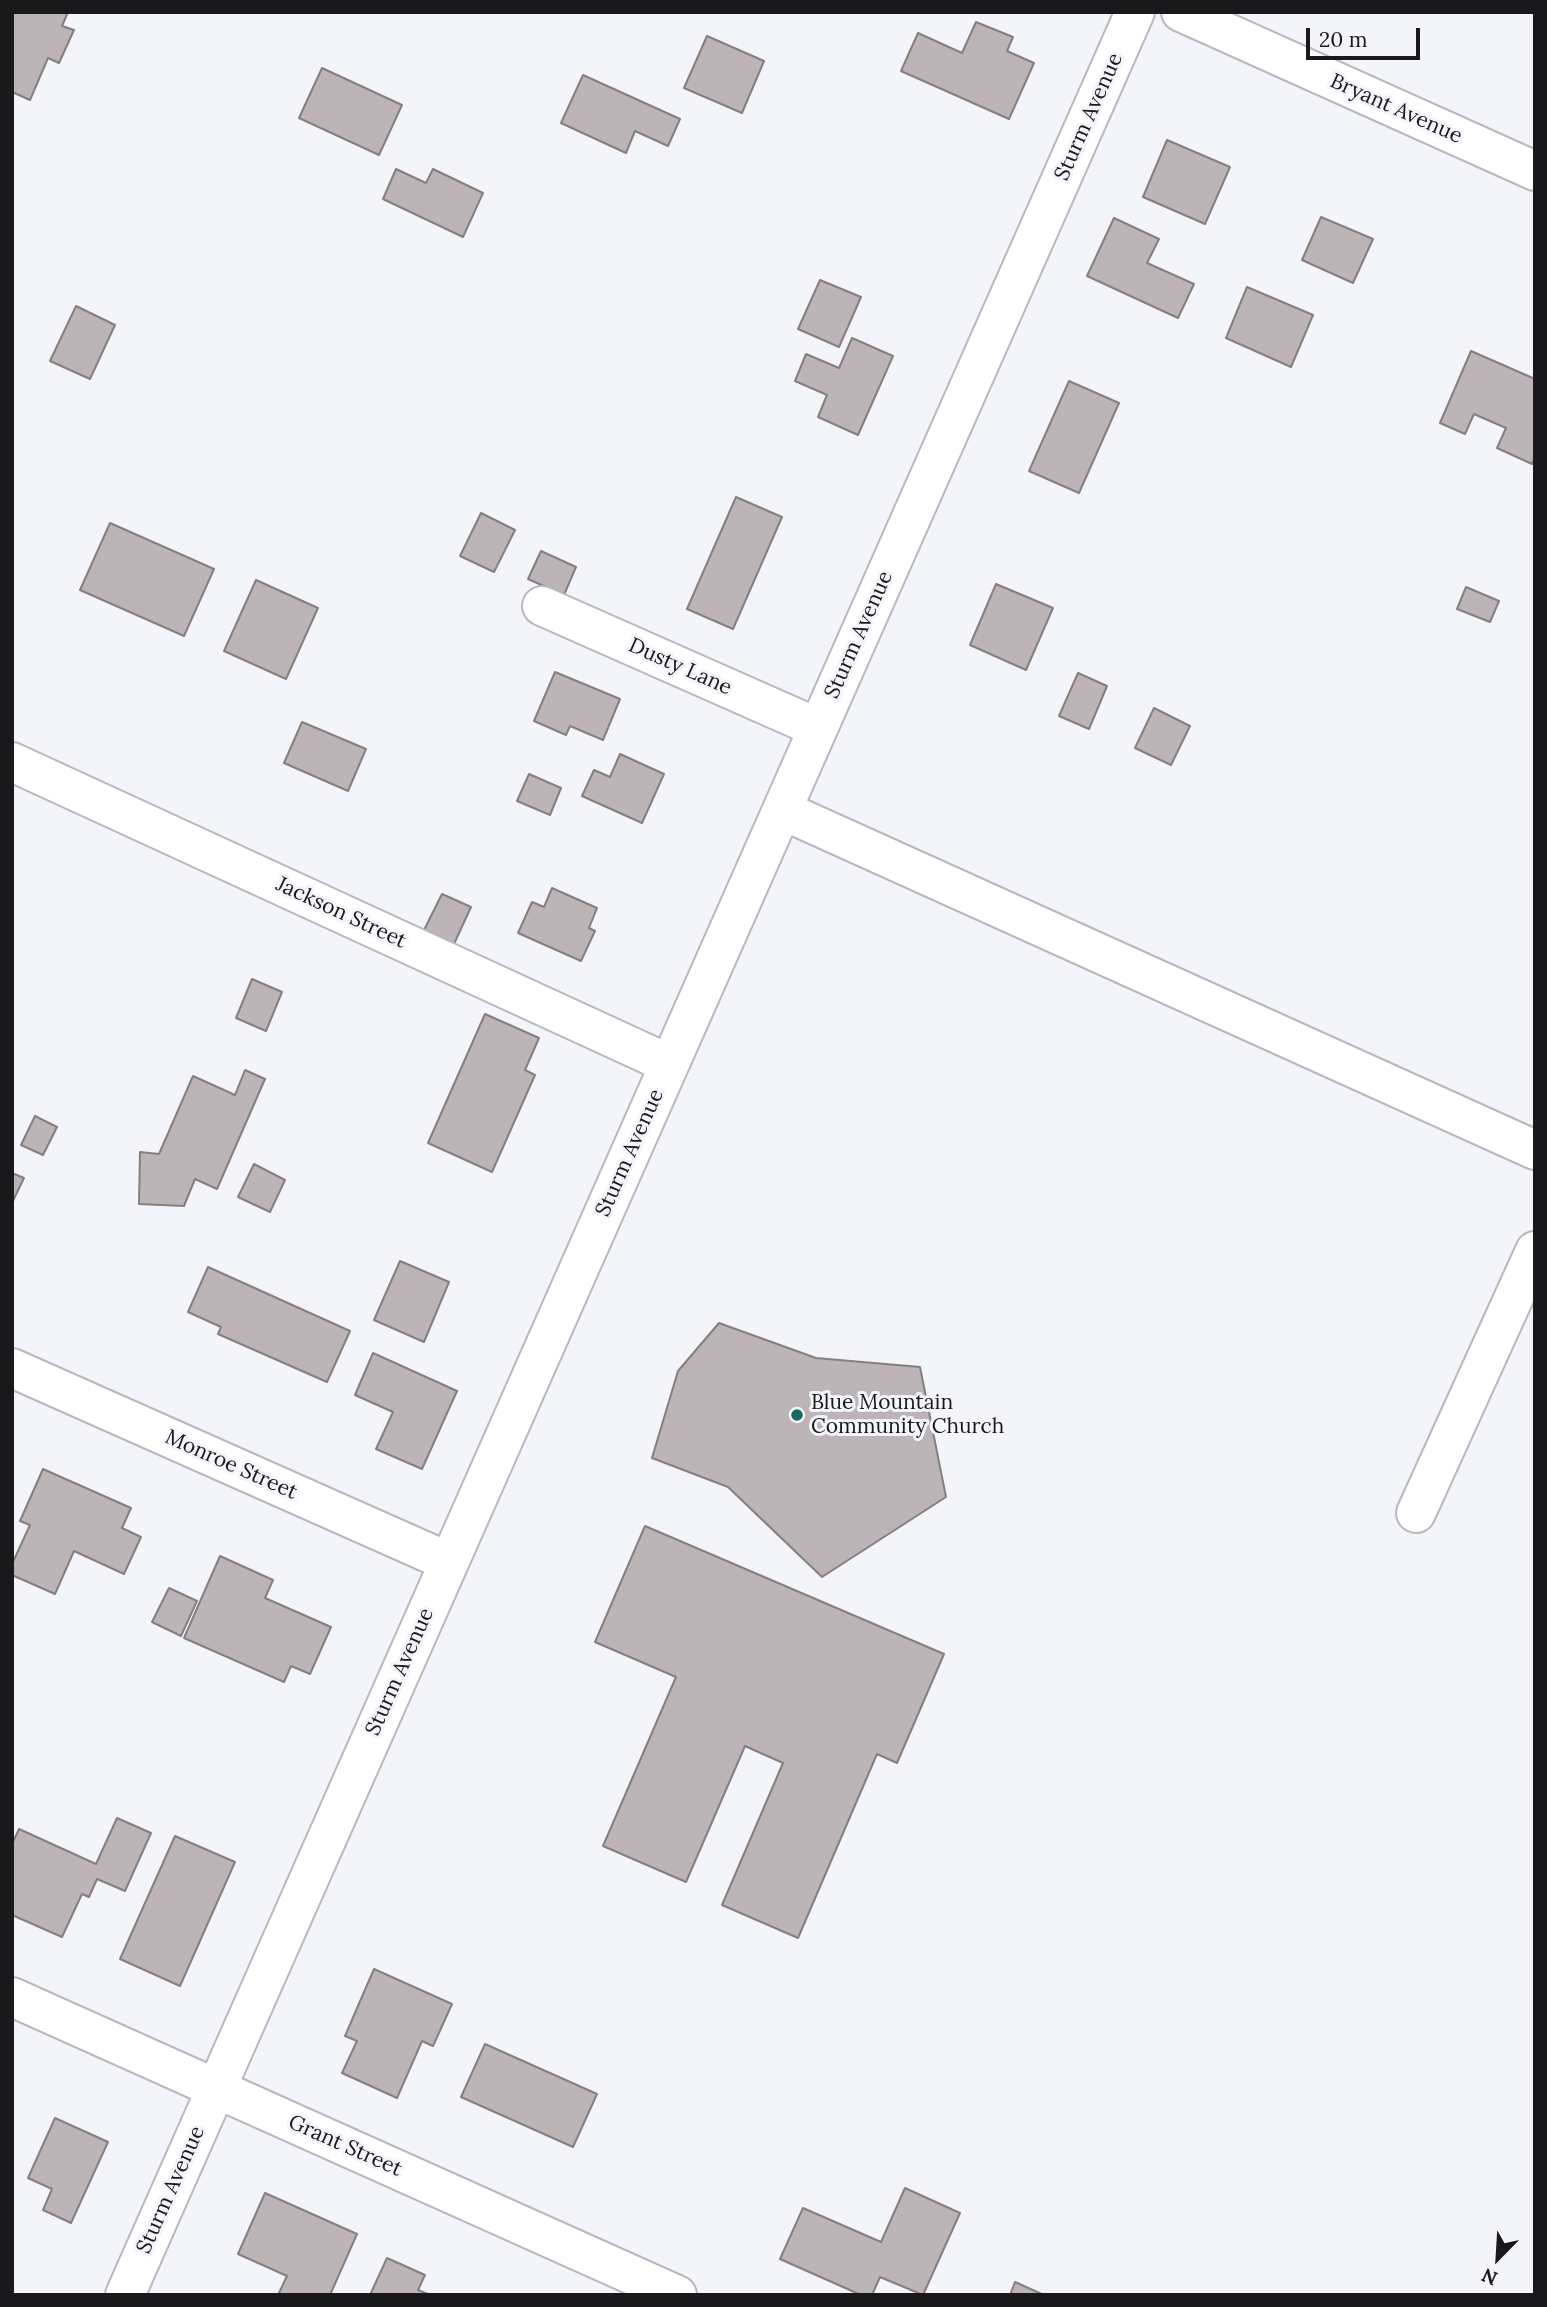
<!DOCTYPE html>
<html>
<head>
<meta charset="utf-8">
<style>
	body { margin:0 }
	#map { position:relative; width:1547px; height:2307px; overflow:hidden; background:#f4f4fb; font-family:Lora,serif }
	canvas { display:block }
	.frame { position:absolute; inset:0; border:14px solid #19191b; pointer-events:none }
	.north { position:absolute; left:1463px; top:2223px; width:70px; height:70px; -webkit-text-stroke:5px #f4f4fb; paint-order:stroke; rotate:204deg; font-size:19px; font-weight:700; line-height:28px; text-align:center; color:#19191b }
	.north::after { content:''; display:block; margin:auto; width:24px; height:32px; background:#19191b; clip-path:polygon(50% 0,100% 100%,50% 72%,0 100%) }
	.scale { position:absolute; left:1306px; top:28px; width:114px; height:32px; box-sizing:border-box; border:4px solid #19191b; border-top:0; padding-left:9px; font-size:21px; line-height:24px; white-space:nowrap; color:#19191b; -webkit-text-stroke:5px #f4f4fb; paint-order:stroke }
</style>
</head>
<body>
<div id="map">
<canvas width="1547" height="2307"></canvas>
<div class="frame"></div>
<div class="north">N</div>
<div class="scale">20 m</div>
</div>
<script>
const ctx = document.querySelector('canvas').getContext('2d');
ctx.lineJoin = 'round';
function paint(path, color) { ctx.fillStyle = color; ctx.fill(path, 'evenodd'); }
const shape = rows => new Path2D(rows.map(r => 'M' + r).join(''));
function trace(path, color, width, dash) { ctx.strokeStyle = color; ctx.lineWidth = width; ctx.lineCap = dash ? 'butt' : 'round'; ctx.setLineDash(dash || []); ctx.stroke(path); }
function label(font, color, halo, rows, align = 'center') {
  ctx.font = font + ' Lora,serif'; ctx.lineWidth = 6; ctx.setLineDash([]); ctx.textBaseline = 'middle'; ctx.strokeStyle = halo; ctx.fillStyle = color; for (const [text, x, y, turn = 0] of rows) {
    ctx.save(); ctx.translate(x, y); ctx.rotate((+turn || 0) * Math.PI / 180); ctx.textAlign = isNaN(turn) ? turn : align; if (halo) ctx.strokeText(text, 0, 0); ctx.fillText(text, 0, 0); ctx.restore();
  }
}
const building = shape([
	[12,12,68,12,62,26,74,30,59,63,48,58,30,100,12,92,12,12],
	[976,22,1013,37,1007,51,1034,63,1009,119,901,71,918,33,962,53,976,22],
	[707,36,764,61,742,113,684,88,707,36],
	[322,68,402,105,379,155,299,118,322,68],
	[583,75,680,119,668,146,635,131,626,153,561,123,583,75],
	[1167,140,1230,167,1205,224,1143,197,1167,140],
	[396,169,426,183,433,169,483,193,463,237,383,199,396,169],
	[1321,217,1373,239,1353,283,1302,260,1321,217],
	[1114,218,1159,239,1147,263,1194,284,1178,318,1087,276,1114,218],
	[820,280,861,297,839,347,798,329,820,280],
	[1247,287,1313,315,1291,367,1226,338,1247,287],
	[76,306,115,325,90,379,50,361,76,306],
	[852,338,893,356,858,435,818,417,827,395,795,381,806,354,839,368,852,338],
	[1471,351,1535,379,1535,457,1532,464,1497,448,1506,428,1474,414,1465,434,1440,423,1471,351],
	[1069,381,1119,403,1079,493,1029,471,1069,381],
	[736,497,782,517,733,629,687,609,736,497],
	[481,513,515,530,494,572,460,556,481,513],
	[110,523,214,569,184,636,80,590,110,523],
	[541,551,576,567,564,595,528,579,541,551],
	[256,580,318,608,286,679,224,651,256,580],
	[996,584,1053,608,1026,670,970,645,996,584],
	[1466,587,1499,601,1490,622,1457,609,1466,587],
	[555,672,620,699,603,740,570,726,566,735,534,721,555,672],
	[1078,673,1107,686,1089,729,1059,716,1078,673],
	[1154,708,1190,726,1171,765,1135,748,1154,708],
	[302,722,366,749,348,791,284,763,302,722],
	[620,754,664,774,642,823,582,796,594,770,610,777,620,754],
	[529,774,561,788,550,815,517,801,529,774],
	[552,888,597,908,589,928,595,931,581,961,518,933,532,902,544,907,552,888],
	[442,894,471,907,454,944,424,930,442,894],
	[252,979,282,992,266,1031,236,1018,252,979],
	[485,1014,539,1038,525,1070,535,1075,492,1172,428,1143,485,1014],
	[245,1070,265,1079,217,1189,195,1179,184,1206,139,1204,140,1152,159,1154,193,1076,235,1095,245,1070],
	[35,1116,57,1127,43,1155,21,1145,35,1116],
	[254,1164,285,1180,270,1212,238,1197,254,1164],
	[12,1173,24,1178,12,1203,12,1173],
	[400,1261,449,1282,424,1342,374,1320,400,1261],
	[208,1267,350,1331,327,1382,218,1334,221,1327,188,1312,208,1267],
	[719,1323,816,1358,920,1367,946,1497,822,1577,728,1487,652,1458,678,1371,719,1323],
	[373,1353,457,1391,422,1469,376,1449,393,1412,355,1395,373,1353],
	[43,1469,131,1508,122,1528,141,1537,124,1574,74,1551,55,1594,12,1575,12,1564,30,1525,20,1521,43,1469],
	[645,1526,944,1654,897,1763,877,1754,798,1938,722,1905,783,1763,745,1746,686,1882,603,1846,676,1677,595,1642,645,1526],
	[220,1556,273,1580,265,1598,331,1627,310,1674,291,1666,284,1682,184,1638,220,1556],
	[169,1588,197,1601,181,1636,152,1622,169,1588],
	[117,1818,151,1833,125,1891,97,1879,89,1897,82,1894,62,1937,12,1915,12,1844,19,1829,96,1864,117,1818],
	[175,1836,235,1862,180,1986,120,1959,175,1836],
	[374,1969,452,2004,433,2046,422,2041,397,2098,342,2073,357,2041,345,2036,374,1969],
	[485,2044,597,2094,573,2147,461,2097,485,2044],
	[55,2118,108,2142,71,2223,43,2210,52,2189,28,2178,55,2118],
	[905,2188,960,2213,923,2295,880,2277,872,2295,861,2295,780,2259,803,2208,881,2242,905,2188],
	[265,2193,357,2234,330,2295,278,2295,287,2276,238,2254,265,2193],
	[387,2258,425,2275,418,2290,430,2295,370,2295,387,2258],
	[1015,2282,1044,2295,1010,2295,1015,2282]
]);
const minor = shape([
	[542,606,818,728],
	[12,762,669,1064],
	[782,810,1535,1150],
	[12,1368,449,1562],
	[1416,1513,1535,1251],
	[12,1997,677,2295],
	[125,2295,1135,12]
]);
const major = shape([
	[1181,12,1535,171]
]);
const markers = [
	[797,1415,7,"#1a6767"]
];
const streetNames = [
	["Bryant Avenue",1396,109,24],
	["Sturm Avenue",1089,117,-66],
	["Sturm Avenue",859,635,-66],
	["Dusty Lane",680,667,24],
	["Jackson Street",341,913,25],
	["Sturm Avenue",630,1153,-66],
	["Monroe Street",231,1465,24],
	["Sturm Avenue",400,1672,-66],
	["Grant Street",345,2146,24],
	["Sturm Avenue",171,2190,-66]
];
const poiNames = [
	["Blue Mountain",811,1403],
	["Community Church",811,1427]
];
paint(building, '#bcb4b6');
trace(building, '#867e80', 2);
trace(minor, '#b8b9bf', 42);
trace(major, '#b8b9bf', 42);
trace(minor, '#fff', 38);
trace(major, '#fff', 38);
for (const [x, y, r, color] of markers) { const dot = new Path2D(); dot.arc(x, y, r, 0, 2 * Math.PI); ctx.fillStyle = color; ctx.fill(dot); trace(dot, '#f4f4fb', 2.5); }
label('21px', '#19191b', '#f4f4fb', streetNames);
label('21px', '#19191b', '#f4f4fb', poiNames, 'left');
</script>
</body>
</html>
